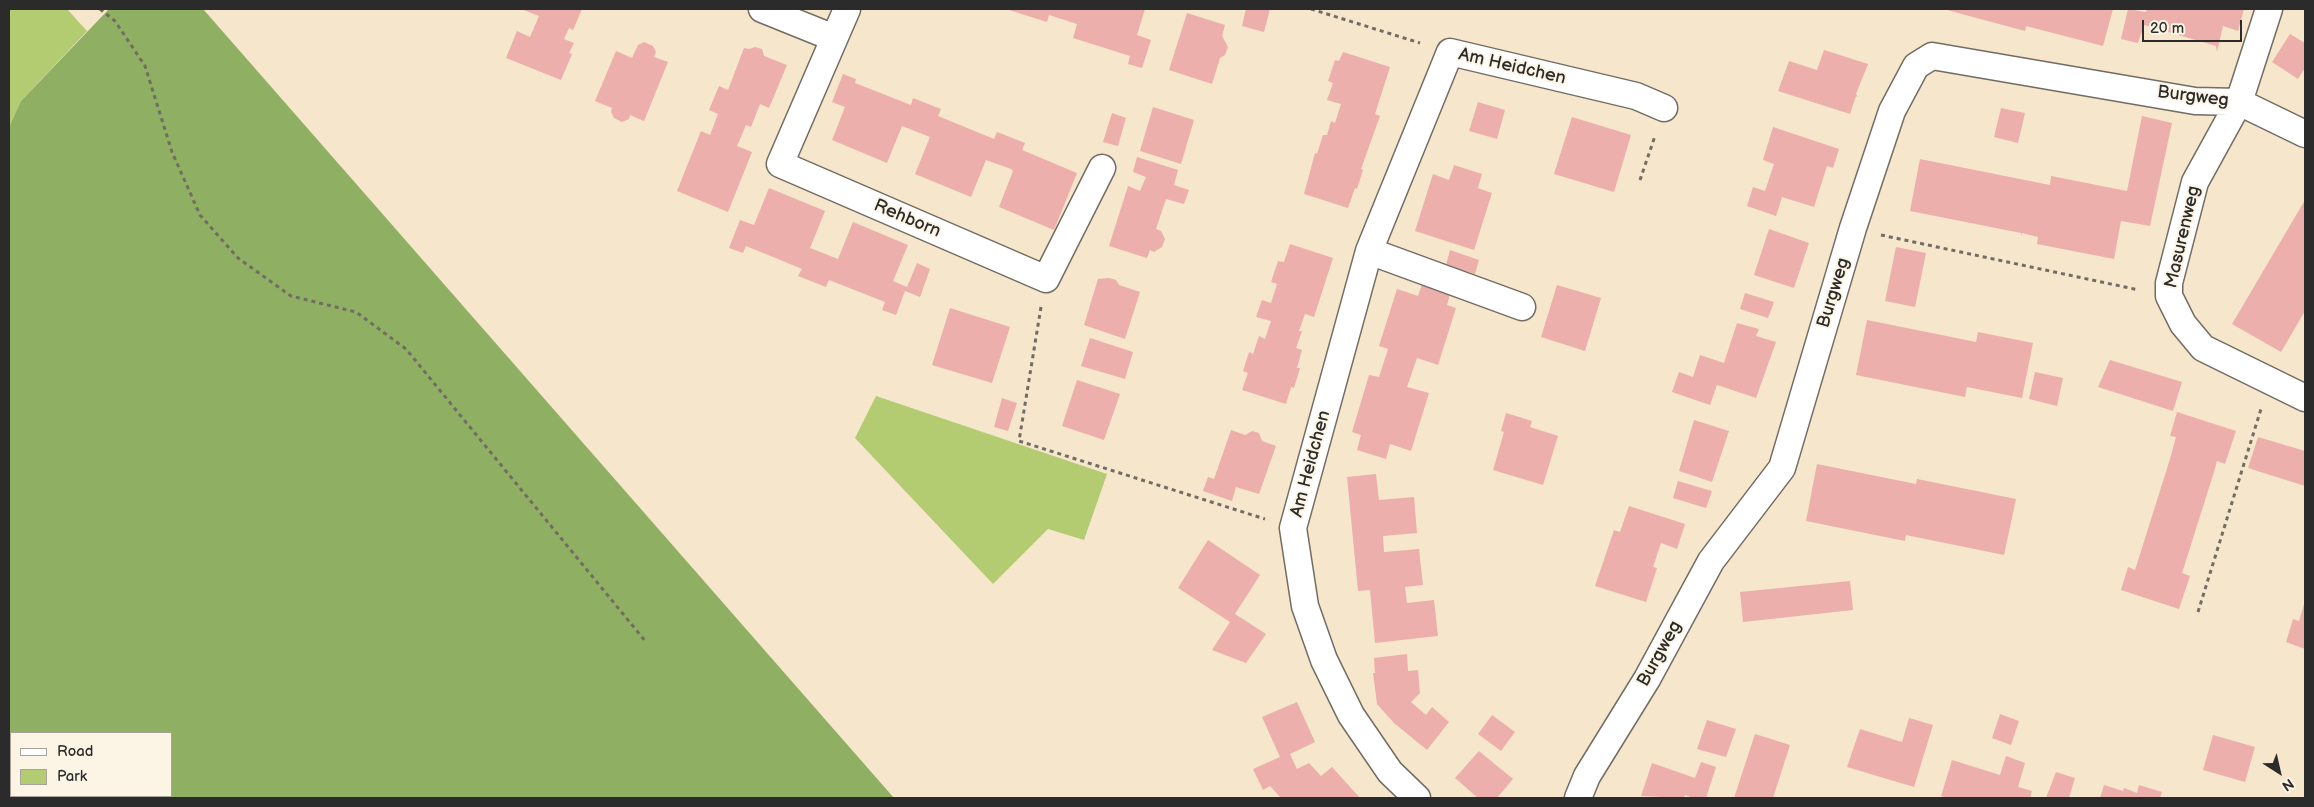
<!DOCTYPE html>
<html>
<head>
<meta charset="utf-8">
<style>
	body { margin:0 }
	#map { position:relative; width:2314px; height:807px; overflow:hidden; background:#f5e6cc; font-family:"Balsamiq Sans",sans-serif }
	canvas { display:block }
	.frame { position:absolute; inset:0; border:10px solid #2b2b2b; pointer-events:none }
	.legend { position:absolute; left:10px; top:732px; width:162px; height:65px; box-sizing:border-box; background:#fcf5e5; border:1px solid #a8a49b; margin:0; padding:6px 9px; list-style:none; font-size:15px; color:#2b2b2b }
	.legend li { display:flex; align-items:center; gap:10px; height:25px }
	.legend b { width:25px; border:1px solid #a8a49b }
	.north { position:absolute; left:2254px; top:747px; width:50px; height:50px; -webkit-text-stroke:4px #fcf5e5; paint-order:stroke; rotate:145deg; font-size:14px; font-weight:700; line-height:20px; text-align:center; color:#2b2b2b }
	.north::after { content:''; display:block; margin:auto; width:18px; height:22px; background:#2b2b2b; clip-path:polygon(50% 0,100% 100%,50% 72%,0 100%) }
	.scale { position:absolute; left:2142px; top:20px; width:100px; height:22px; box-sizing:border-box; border:2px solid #2b2b2b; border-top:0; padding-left:6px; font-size:15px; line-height:18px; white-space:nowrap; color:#2b2b2b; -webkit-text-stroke:4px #fcf5e5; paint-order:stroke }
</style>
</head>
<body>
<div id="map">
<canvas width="2314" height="807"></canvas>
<div class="frame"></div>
<ul class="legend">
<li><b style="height:6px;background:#fff"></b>Road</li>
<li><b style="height:14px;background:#b4cc71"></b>Park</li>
</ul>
<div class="north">N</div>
<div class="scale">20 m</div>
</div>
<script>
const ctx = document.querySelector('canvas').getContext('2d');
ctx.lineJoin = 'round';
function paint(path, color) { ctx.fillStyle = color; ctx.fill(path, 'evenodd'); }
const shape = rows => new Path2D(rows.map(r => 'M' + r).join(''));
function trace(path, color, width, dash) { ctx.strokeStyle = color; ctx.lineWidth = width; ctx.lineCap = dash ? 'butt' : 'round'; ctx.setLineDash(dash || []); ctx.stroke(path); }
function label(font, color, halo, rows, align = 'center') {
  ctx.font = font + ' "Balsamiq Sans",sans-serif'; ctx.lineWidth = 4; ctx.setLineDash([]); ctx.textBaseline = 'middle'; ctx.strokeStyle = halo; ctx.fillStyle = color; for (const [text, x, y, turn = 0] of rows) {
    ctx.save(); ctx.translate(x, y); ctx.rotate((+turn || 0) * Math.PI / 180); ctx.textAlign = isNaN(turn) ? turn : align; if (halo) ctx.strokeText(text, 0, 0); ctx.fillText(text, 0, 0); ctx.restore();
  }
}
const green = shape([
	[9,9,67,9,87,31,21,101,9,127],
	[876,396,1107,474,1084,540,1048,529,993,584,855,438]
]);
const forest = shape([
	[109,9,203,9,894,798,9,798,9,127,21,101],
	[11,733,171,733,171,796,11,796]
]);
const building = shape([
	[521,9,582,9,573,30,569,28,564,39,574,43,569,53,572,54,561,80,506,58,517,31,530,37,539,16],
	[1006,9,1145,9,1137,35,1151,40,1142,68,1128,64,1130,56,1073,38,1077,24,1049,15,1047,22],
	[1246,9,1270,9,1264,32,1242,26],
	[1947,9,2113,9,2103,46,2026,26,2025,31,1947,10],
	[2128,9,2146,12,2147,9,2244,9,2238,31,2223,26,2217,52,2216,46,2144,25,2138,43,2121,39],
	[1187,13,1225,25,1222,36,1228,47,1225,55,1220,58,1212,84,1169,70],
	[2290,34,2305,43,2305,68,2298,79,2272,62],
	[644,42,653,46,656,52,654,57,668,62,644,121,630,115,629,119,622,122,614,118,611,112,612,108,595,101,616,51,632,58,638,45],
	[755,47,762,49,764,56,787,65,769,108,760,104,751,127,746,125,737,146,752,152,728,212,677,191,701,131,710,135,718,114,709,110,719,86,728,90,744,48,749,49],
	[1824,50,1868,64,1856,94,1858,97,1856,96,1850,114,1778,91,1789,61,1817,70],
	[1343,52,1390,67,1375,114,1380,116,1361,169,1363,170,1357,189,1355,188,1348,208,1304,194,1315,153,1317,154,1323,135,1327,135,1331,121,1335,123,1341,104,1327,100,1333,83,1328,81,1335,60,1339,61],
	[843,74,856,79,855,83,911,105,913,98,941,109,938,116,994,139,997,132,1025,143,1022,150,1077,173,1054,230,999,207,1013,171,1011,169,986,160,971,197,915,174,930,137,902,126,887,163,832,140,845,107,832,102],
	[1478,102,1505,110,1497,139,1469,131],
	[1153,107,1194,120,1181,164,1140,151],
	[2001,108,2025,113,2018,143,1994,137],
	[1112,113,1126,118,1118,146,1103,142],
	[2142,116,2172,123,2150,226,2121,221,2114,259,2037,244,2038,237,2022,233,2021,236,2021,233,1910,211,1920,159,2050,185,2051,176,2127,191],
	[1572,117,1631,135,1614,192,1554,174],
	[1773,127,1839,149,1833,168,1827,166,1814,207,1782,197,1776,216,1747,206,1753,187,1765,191,1774,164,1763,160],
	[1137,157,1178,170,1174,185,1189,190,1184,204,1166,199,1156,229,1161,231,1165,239,1162,247,1154,252,1150,250,1147,258,1109,246,1128,186,1140,191,1146,177,1133,172],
	[1454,165,1482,174,1478,188,1492,193,1474,250,1415,231,1433,174,1449,180],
	[769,188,825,211,810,248,838,259,853,222,908,245,893,281,907,287,917,263,930,269,920,297,905,291,896,315,882,310,885,302,829,280,826,287,798,276,802,269,773,257,746,246,743,253,729,248,740,220,754,225],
	[2305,200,2305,311,2281,352,2232,324],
	[1769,229,1809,243,1794,288,1754,275],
	[1290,244,1333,258,1314,317,1305,314,1299,331,1302,331,1296,348,1302,350,1297,368,1300,368,1294,388,1291,387,1286,404,1242,390,1248,373,1243,371,1249,352,1253,354,1259,336,1265,339,1271,321,1256,317,1262,300,1271,303,1277,284,1271,282,1278,261,1284,262],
	[1896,247,1926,253,1915,307,1885,301],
	[1450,250,1479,260,1475,274,1446,265],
	[1109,278,1116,280,1119,285,1140,292,1125,339,1084,325,1098,279],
	[1423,281,1451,291,1447,305,1456,308,1438,365,1417,358,1407,387,1429,393,1411,451,1390,444,1386,459,1357,450,1361,435,1352,432,1369,375,1379,377,1388,349,1379,346,1397,289,1418,296],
	[1557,285,1601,298,1585,351,1541,337],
	[1745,293,1774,302,1768,318,1740,309],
	[950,308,1010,327,992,383,932,365],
	[1867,320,1976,342,1978,332,2033,343,2022,398,1967,387,1965,397,1856,375],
	[1737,323,1759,329,1756,336,1776,342,1756,398,1717,385,1710,405,1672,392,1679,372,1693,377,1700,355,1724,363],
	[1090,338,1133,352,1125,379,1081,366],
	[2110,360,2182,382,2173,411,2098,387],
	[2035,372,2063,378,2057,406,2029,399],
	[1077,380,1120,394,1104,440,1062,426],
	[1002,398,1017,403,1008,431,994,427],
	[2177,412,2236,431,2225,464,2217,461,2214,472,2182,573,2190,576,2179,609,2121,590,2128,567,2135,570,2170,459,2176,437,2170,436],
	[1506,413,1532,421,1530,427,1558,436,1543,485,1493,470,1504,432,1501,431],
	[1694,420,1729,431,1712,482,1679,471],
	[1231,430,1245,435,1252,431,1259,433,1262,441,1276,446,1259,494,1236,487,1232,501,1203,491,1208,477,1214,479],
	[2258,437,2305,451,2305,486,2248,468],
	[1817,464,1916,484,1917,479,2016,499,2004,555,1906,535,1905,541,1806,521],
	[1376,474,1379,500,1414,497,1417,533,1383,536,1384,552,1419,549,1423,585,1405,587,1407,603,1434,600,1438,636,1375,643,1370,590,1358,591,1347,477],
	[1678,481,1712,491,1706,508,1673,498],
	[1629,506,1685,524,1677,549,1661,543,1653,567,1657,568,1646,602,1595,586,1614,530,1620,532],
	[1208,540,1260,575,1235,614,1266,634,1246,663,1212,650,1230,622,1178,588],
	[1850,581,1853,610,1743,622,1740,592],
	[2305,601,2305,649,2286,642,2293,619,2299,621],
	[1407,654,1408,671,1418,670,1420,693,1411,702,1426,715,1432,707,1449,722,1427,750,1394,723,1377,704,1373,673,1375,673,1374,658],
	[1297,702,1315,742,1290,754,1297,769,1309,763,1321,776,1332,767,1360,798,1281,798,1270,786,1263,790,1253,769,1280,757,1262,717],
	[2000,714,2019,721,2011,745,1992,738],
	[1492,715,1515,732,1501,751,1478,734],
	[1909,718,1933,725,1914,787,1847,767,1860,729,1902,742],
	[1707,720,1736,729,1726,757,1697,749],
	[1755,734,1790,745,1773,798,1734,798],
	[2213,735,2255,747,2245,782,2203,770],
	[1479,751,1513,779,1497,798,1478,798,1455,778],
	[2006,756,2025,763,2018,787,2032,791,2030,798,1947,798,1941,796,1952,760,2000,775],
	[1701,762,1716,767,1706,798,1693,798,1685,795,1684,798,1641,796,1652,763,1695,778],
	[2056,772,2075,778,2069,798,2046,798],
	[2104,785,2123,791,2124,788,2137,793,2139,785,2162,792,2160,798,2100,798]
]);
const path = shape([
	[100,9,115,21,145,66,172,152,200,215,238,258,291,296,356,312,406,349,646,642],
	[1311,9,1420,43],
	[1640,180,1655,136],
	[1881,235,2139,290],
	[1041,307,1019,441,1265,519],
	[2198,612,2261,409]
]);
const street = shape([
	[762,9,834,38],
	[847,9,780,164,1046,279,1102,168],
	[2269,9,2239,102,2195,182,2169,283,2169,296,2183,324,2203,348,2305,398],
	[1369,251,1522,307],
	[1417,798,1390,772,1351,715,1324,660,1305,606,1293,528,1369,251,1450,52,1636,96,1664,108],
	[1578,798,1587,776,1647,679,1711,561,1782,468,1853,228,1892,111,1916,66,1932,56,2195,101,2239,102,2305,134]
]);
const streetNames = [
	["Am Heidchen",1512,67,13],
	["Burgweg",2193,97,7],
	["Rehborn",907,219,23],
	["Masurenweg",2183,237,-77],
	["Burgweg",1834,293,-73],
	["Am Heidchen",1311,464,-75],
	["Burgweg",1660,654,-61]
];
paint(green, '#b4cc71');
paint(forest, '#8fb063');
paint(building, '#edafab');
trace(street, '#726c63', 29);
trace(path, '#726c63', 3, [4, 4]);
trace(street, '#fff', 26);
label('18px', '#2b2b2b', '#fcf5e5', streetNames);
</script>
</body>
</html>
